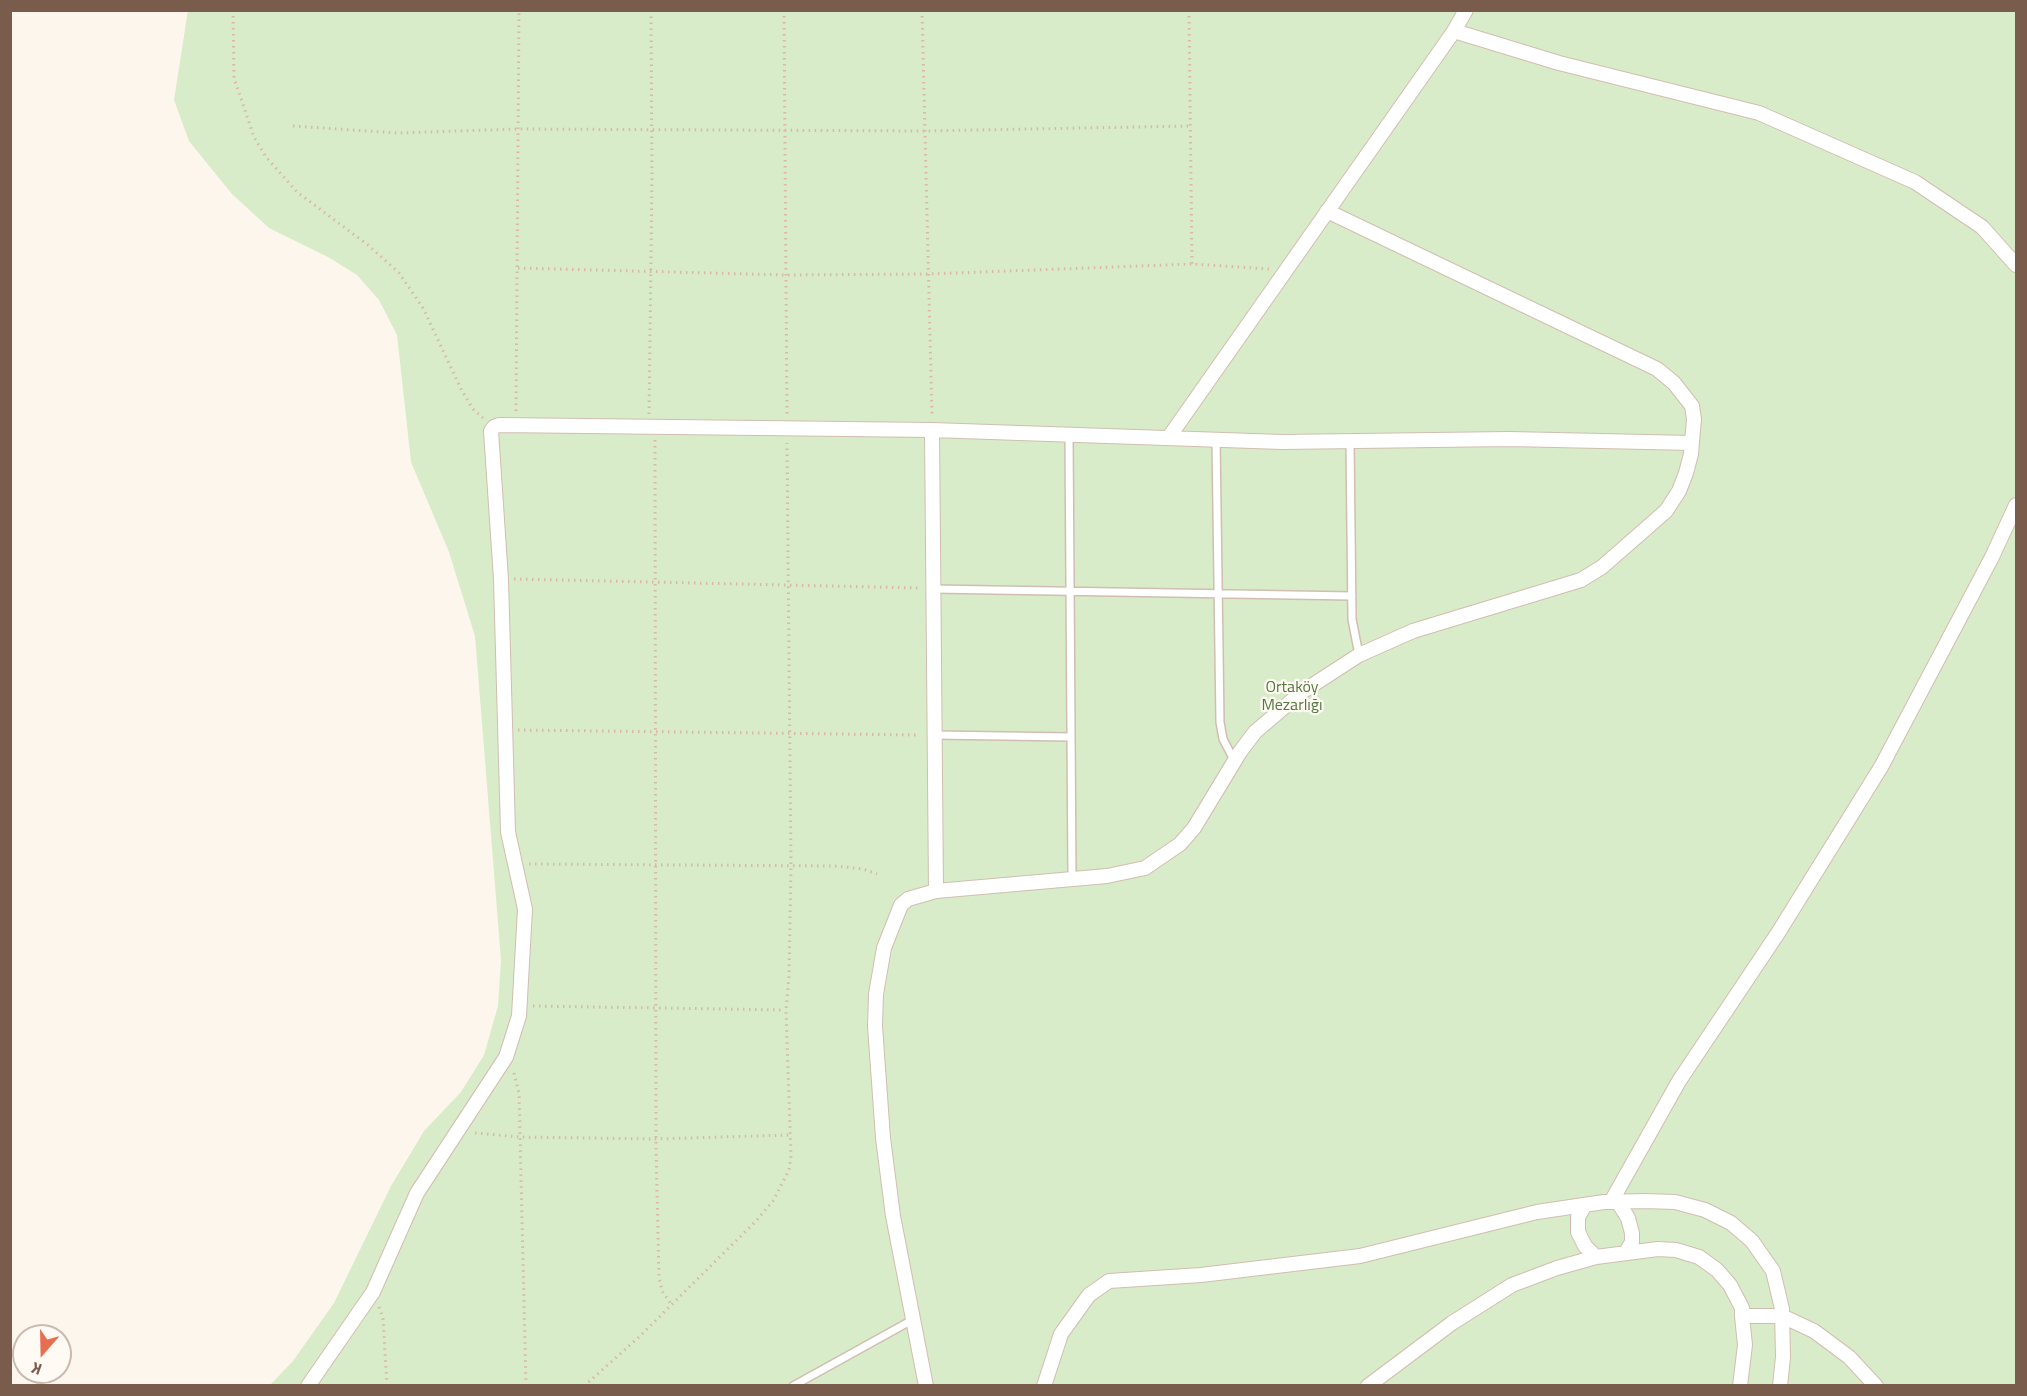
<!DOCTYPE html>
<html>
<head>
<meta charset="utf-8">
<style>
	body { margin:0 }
	#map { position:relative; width:2027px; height:1396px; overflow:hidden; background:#fdf6ec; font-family:"Titillium Web",sans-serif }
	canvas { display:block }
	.frame { position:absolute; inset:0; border:12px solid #7a5c4d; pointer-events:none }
	.north { position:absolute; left:12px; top:1324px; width:60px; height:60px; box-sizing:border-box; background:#fffaf3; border:2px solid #cabbb1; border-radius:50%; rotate:200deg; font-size:16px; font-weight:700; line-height:24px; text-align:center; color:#7a5c4d }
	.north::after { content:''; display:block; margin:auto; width:21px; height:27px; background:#e76f51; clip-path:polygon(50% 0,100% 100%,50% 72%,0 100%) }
</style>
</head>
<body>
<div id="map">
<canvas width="2027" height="1396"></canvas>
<div class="frame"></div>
<div class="north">K</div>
</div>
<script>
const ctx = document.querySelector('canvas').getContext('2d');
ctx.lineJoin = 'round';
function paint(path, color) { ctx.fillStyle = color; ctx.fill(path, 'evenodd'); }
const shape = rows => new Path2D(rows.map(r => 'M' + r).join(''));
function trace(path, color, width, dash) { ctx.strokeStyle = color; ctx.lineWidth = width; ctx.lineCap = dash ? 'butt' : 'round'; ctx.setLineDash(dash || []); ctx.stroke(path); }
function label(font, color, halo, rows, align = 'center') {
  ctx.font = font + ' "Titillium Web",sans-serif'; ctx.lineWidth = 4.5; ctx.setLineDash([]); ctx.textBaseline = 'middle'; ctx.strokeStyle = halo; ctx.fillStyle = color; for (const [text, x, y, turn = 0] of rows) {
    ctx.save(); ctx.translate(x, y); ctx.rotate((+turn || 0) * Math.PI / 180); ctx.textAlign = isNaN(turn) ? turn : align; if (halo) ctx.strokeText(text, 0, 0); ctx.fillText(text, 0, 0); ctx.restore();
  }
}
const green = shape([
	[188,10,2016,11,2016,1385,270,1385,293,1361,334,1303,391,1186,424,1131,461,1092,484,1055,498,1006,501,960,475,636,449,552,411,462,397,335,379,300,357,275,328,257,269,228,232,194,189,141,174,100]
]);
const path = shape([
	[233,10,234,78,254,137,266,157,297,192,368,245,399,273,423,308,461,389,473,409,483,418],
	[784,10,787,415],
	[922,10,932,417],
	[1189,10,1192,264],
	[293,126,397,133,519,129,924,131,1190,126],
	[518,268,786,275,928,274,1192,264,1269,269],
	[516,411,519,10],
	[649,414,652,180,651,10],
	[655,440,656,1147,659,1277,662,1291,671,1304],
	[514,579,919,588],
	[518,730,919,735],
	[529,864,834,866,863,869,877,874],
	[533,1006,785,1010],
	[514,1073,519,1093,526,1386],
	[475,1133,520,1137,656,1139,789,1135],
	[379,1307,383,1318,387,1386],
	[584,1386,639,1337,756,1221,773,1201,789,1170,791,1156,786,1010,789,976,791,865,787,443]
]);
const service = shape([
	[1069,435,1072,879],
	[1216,439,1220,722,1223,739,1234,760],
	[1350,441,1352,619,1359,655],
	[934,589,1352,596],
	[935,735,1071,737],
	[793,1386,914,1319]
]);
const minor = shape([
	[1454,31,1559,63,1759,113,1915,182,1982,227,2016,265],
	[932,430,936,891],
	[1169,437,1454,31,1466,10],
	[1611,1202,1679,1081,1778,933,1881,767,1992,557,2016,505],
	[1618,1202,1628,1218,1632,1233,1632,1242,1626,1252],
	[1585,1205,1578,1217,1578,1232,1585,1246,1596,1257],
	[1742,1316,1782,1316,1814,1331,1849,1357,1876,1386],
	[308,1386,373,1292,417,1193,506,1057,519,1016,525,909,508,832,501,579,491,431,494,427,499,425,932,430,1282,442,1509,439,1692,443],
	[926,1386,893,1216,883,1138,875,1026,876,994,884,948,901,905,908,899,936,891,1107,876,1145,868,1180,844,1194,828,1240,752,1255,732,1302,692,1359,655,1413,631,1581,580,1602,567,1666,511,1679,491,1686,473,1691,454,1694,419,1692,406,1674,383,1657,369,1327,211],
	[1044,1386,1061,1334,1089,1295,1109,1281,1201,1275,1360,1256,1537,1212,1604,1202,1645,1201,1675,1202,1705,1210,1731,1223,1752,1241,1773,1271,1782,1309,1783,1357,1780,1386],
	[1368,1386,1452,1323,1512,1285,1557,1268,1596,1257,1658,1249,1676,1250,1699,1257,1717,1270,1730,1285,1742,1308,1742,1316,1745,1345,1740,1386]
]);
const parkNames = [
	["Ortaköy",1292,688],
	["Mezarlığı",1292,706]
];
paint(green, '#d8ecc9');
trace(service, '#d1beb0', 10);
trace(minor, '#d1beb0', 16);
trace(path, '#d9b8a5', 3, [1.5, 4.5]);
trace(service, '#fff', 7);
trace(minor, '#fff', 14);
label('16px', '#537a41', '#fffaf3', parkNames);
</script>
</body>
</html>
